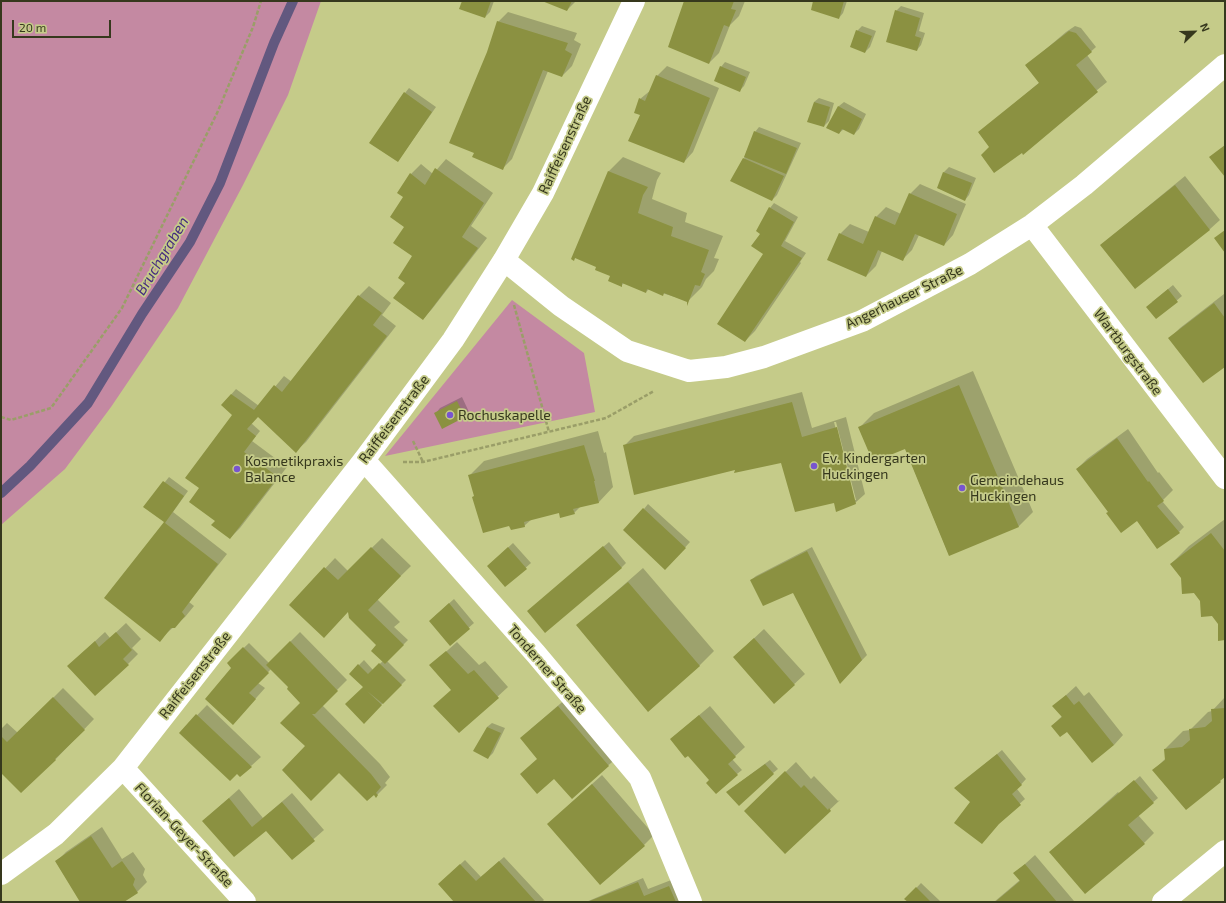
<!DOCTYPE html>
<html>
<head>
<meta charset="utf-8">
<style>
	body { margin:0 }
	#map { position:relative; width:1226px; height:903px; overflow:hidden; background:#c5cb89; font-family:"Exo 2",sans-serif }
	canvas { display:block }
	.frame { position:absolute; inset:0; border:2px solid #36381d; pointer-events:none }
	.north { position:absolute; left:1174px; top:12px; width:40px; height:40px; -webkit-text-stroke:3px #c5cb89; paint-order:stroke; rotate:67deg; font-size:11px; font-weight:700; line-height:16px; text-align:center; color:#36381d }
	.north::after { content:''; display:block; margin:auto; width:14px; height:18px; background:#36381d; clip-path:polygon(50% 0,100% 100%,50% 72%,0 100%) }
	.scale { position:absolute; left:12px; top:20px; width:99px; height:18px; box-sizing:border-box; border:2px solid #36381d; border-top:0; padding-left:5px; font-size:12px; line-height:14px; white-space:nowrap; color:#36381d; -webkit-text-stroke:3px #c5cb89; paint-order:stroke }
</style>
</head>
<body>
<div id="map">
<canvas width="1226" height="903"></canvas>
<div class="frame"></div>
<div class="north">N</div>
<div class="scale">20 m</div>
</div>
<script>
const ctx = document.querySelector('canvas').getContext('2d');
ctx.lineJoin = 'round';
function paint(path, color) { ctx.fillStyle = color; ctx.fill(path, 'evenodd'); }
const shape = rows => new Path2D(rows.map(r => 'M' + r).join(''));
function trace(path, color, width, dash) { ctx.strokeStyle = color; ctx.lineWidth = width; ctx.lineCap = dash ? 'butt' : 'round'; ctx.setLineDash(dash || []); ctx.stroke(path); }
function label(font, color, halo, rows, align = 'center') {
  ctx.font = font + ' "Exo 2",sans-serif'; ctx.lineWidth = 3.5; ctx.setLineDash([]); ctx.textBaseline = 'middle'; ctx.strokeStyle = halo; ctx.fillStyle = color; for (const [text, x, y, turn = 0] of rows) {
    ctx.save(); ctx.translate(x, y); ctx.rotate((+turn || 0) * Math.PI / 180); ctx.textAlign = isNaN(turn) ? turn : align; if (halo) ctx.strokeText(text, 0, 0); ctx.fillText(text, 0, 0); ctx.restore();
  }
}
const green = shape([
	[1,1,321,1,288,95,243,185,178,308,111,407,65,469,1,525],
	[512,300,584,353,595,412,385,456]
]);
const shadow = shape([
	[463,1,494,1,490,12,485,17],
	[544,1,576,1,567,10],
	[685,1,745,1,739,16,730,25,719,53,709,63],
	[815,1,847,1,843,13,839,18],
	[901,6,924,13,919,31,925,33,921,45,917,50,896,11],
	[508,12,577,33,574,40,581,44,572,66,562,76,548,71,512,159,502,169,475,152,488,52,498,22],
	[862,26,876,31,870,47,865,52,857,31],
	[1075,26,1081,28,1096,47,1087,55,1107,82,1022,151,990,147,979,133,1040,82,1026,66,1066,32],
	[725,62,750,72,744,86,739,91,721,67],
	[667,66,719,88,693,152,684,162,641,115,640,99,651,90,657,76],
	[409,88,436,107,398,161,405,93],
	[819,98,834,103,829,121,824,126,814,102],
	[844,102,866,114,859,129,854,134,844,129,839,133,828,127,839,106],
	[759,127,801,143,777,195,772,200,744,158,755,132],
	[623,157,661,173,657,180,652,199,687,213,685,222,723,236,714,258,719,259,714,271,706,279,702,287,688,301,649,289,646,292,624,283,621,286,611,275,597,266,576,257,574,259,572,259,609,171],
	[446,159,493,193,471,226,487,238,432,309,423,319,406,283,414,256,406,227,405,197,411,174,421,164,433,174],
	[949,167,976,178,969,195,965,200,938,188,944,172],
	[1185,176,1220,220,1210,229,1135,288,1101,245],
	[920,184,966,204,953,235,944,245,919,235,912,250,902,260,882,251,876,266,866,276,840,234,850,224,869,232,876,217,886,207,901,214,910,194],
	[774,203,798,217,785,241,806,253,800,262,801,263,755,331,745,341,764,254,762,234,770,208],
	[1173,285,1182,296,1156,318,1152,302],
	[369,286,391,303,382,315,396,326,306,442,296,451,258,416,251,423,260,431,252,441,287,467,240,528,230,538,216,521,200,488,233,415,222,405,236,389,259,406,284,376,292,382,359,296],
	[1224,294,1225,296,1225,365,1170,338,1180,328],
	[973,371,1033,512,1019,526,949,555,905,448,860,427,874,413],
	[802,392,812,428,846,417,865,494,855,503,835,501,782,462,736,469,624,446,634,436],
	[834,422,836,422,856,500,854,500],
	[462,397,469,412,464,416,436,413,440,408],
	[1128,429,1158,473,1159,472,1173,490,1162,501,1184,527,1179,532,1109,511,1077,469,1087,459],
	[598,431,604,453,606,452,613,487,599,502,581,506,574,513,559,512,532,519,524,526,510,525,470,475,484,461],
	[169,477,188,491,173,512,227,554,189,602,194,606,185,617,159,640,106,598,165,522,145,507],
	[648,504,690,542,670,564,644,509],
	[1225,519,1225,639,1219,624,1171,564,1189,546],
	[382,538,411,566,377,599,400,622,394,627,408,640,387,661,406,680,364,722,364,687,350,674,364,660,373,670,383,661,378,645,349,610,291,605,335,558,348,571],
	[609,542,626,563,621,568,533,607],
	[513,543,531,563,505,586,488,566],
	[812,547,867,655,840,683,793,591,751,580,756,576],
	[643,568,714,651,699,666,577,626],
	[454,599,474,623,450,644,435,616],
	[126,623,141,639,132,648,138,654,128,664,78,657,105,632,110,638],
	[764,629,805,674,774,703,734,657],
	[300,632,347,680,322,705,380,764,390,777,385,783,387,785,377,795,339,772,306,746,302,703,290,687,271,669,258,683,265,688,233,724,233,668,228,663,249,643,269,663],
	[457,642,479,665,485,661,508,687,459,732,452,689,431,665],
	[1076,686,1084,696,1089,692,1123,735,1114,745,1052,726,1062,716,1054,706],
	[63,688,94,719,55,760,1,772,1,729,7,723,18,733],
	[568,697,619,756,572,797,539,758,531,729],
	[1225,697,1225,777,1154,770,1166,758,1165,749,1183,731,1190,730,1208,712,1212,711],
	[207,705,261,757,251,766,180,733],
	[710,706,745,747,732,759,742,770,737,774,710,780,688,755,671,739],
	[492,723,505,728,493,753,488,758,487,727],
	[1002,750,1026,779,1017,789,1025,799,1001,820,972,802,960,784],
	[770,760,778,769,773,773,727,792],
	[796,762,811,779,814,776,838,801,840,800,785,852,745,811],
	[602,775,654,835,644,845,548,824],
	[1140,776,1158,798,1138,815,1154,833,1144,843,1051,852,1118,792,1120,794],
	[239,789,263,818,292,793,324,830,292,858,266,829,203,821],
	[102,827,122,859,133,852,145,869,143,875,147,882,137,892,122,902,81,902,56,862,66,852],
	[1035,855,1074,901,994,902,1020,880,1015,873],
	[504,857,544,900,542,902,456,902,439,884,465,860,481,877],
	[679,877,690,902,586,902,643,878,648,889],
	[921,883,940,901,939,902,909,902,906,899]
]);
const stream = shape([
	[1,493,30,466,88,403,142,314,190,242,220,183,274,43,293,1]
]);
const building = shape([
	[462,1,491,1,485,18,459,9],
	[542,1,572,1,567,11],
	[684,1,734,1,731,9,736,10,729,27,724,25,709,64,668,47],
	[813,1,844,1,839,19,811,10],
	[895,10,920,18,915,36,921,38,917,51,886,42],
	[497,21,568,43,565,50,572,54,562,77,543,70,503,170,472,157,474,153,449,143,487,52],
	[856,30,872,36,865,53,850,47],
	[1069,31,1076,33,1092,52,1076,65,1098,92,1023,155,1022,153,994,173,981,155,989,147,978,132,1039,83,1025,65],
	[720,66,746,77,740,92,714,81],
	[656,75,710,98,684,163,628,141,640,115,634,113,639,98,645,101],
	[404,92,432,112,398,162,369,143],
	[814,102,830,107,824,127,807,122],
	[838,106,862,119,854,135,842,129,839,134,826,128],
	[754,131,797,148,786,174,744,157],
	[1225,145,1225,177,1209,157],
	[743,158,784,176,772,201,730,181],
	[435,168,484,203,462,237,478,248,423,320,393,298,405,283,398,278,412,256,393,243,404,227,390,217,403,197,397,193,410,173,425,185],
	[608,171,648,187,643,195,638,213,673,227,671,236,709,250,701,272,705,274,700,286,695,285,687,306,687,302,664,293,663,296,647,289,646,293,622,283,622,287,608,281,610,276,595,270,596,267,575,258,574,261,571,259],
	[943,172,972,183,965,201,937,188],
	[1175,185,1210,230,1135,289,1100,245],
	[909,193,957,214,944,246,915,234,903,261,878,250,866,277,827,260,839,233,863,244,875,216,895,225],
	[769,207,794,222,781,246,802,258,745,342,717,324,763,254,751,246,760,234,756,231],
	[1225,230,1225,253,1214,238],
	[1168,289,1178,302,1156,319,1146,307],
	[358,295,382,313,373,325,387,336,296,453,258,417,247,429,256,436,244,452,278,477,230,539,211,525,215,521,189,502,199,488,185,478,232,415,221,405,231,394,254,410,274,385,282,392],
	[1214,303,1225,318,1225,367,1203,383,1168,338],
	[959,385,1019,527,949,556,905,449,873,462,858,427],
	[457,401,465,417,442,429,434,413],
	[792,402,802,437,837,427,856,504,836,512,834,503,795,512,781,463,734,473,735,470,634,495,623,445],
	[1117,438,1148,482,1149,481,1164,501,1157,506,1180,533,1157,549,1137,521,1121,533,1106,513,1108,512,1076,469],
	[584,445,595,481,594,481,599,503,573,509,575,514,560,518,559,513,524,522,525,527,511,530,509,526,483,533,472,497,474,496,468,475],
	[163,481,184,496,165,523,218,564,182,612,185,616,175,628,171,628,160,642,104,598,164,522,143,507],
	[643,508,686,548,665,570,623,530],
	[1211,533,1225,551,1225,640,1218,641,1218,624,1212,616,1201,617,1200,601,1194,593,1182,594,1181,578,1170,564],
	[603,546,622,568,545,633,527,611],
	[371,547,401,576,368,610,404,645,385,664,371,651,376,645,349,618,348,612,324,638,289,605,324,567,338,580],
	[508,547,527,569,505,587,487,566],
	[807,551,862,660,840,684,793,593,763,606,750,580],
	[628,582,700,666,648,712,576,625],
	[449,603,470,629,450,646,429,621],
	[116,632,132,650,123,659,129,665,95,696,67,666,95,641,99,647],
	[754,638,795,685,774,704,733,657],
	[290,641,338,691,315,714,312,714,371,774,381,787,376,793,378,795,376,798,374,795,367,801,339,773,311,801,282,770,305,746,280,723,300,703,287,689,288,687,266,665],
	[243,647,269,673,249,693,256,699,233,725,205,699,231,668,227,663],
	[446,651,468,674,474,670,499,698,459,733,433,706,451,690,429,665],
	[379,663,402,685,383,704,367,691,382,705,364,724,345,704,363,687,349,674,358,664,368,674],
	[1066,695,1074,705,1079,701,1114,745,1092,763,1067,732,1060,737,1051,726,1062,717,1052,706],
	[53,697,85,730,55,759,56,760,21,793,1,773,1,736,7,742],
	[558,706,609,766,572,799,554,779,537,794,520,774,537,759,520,738],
	[1225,708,1225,777,1220,781,1221,782,1186,810,1152,770,1165,760,1164,749,1182,747,1190,740,1189,729,1205,727,1212,721,1211,709],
	[196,714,252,767,240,777,237,774,230,781,179,733],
	[699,715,736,757,728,764,738,775,716,794,706,783,709,780,688,756,685,758,670,739],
	[487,727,501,733,488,759,473,751],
	[997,754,1022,785,1012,794,1021,805,999,824,982,844,954,823,970,802,954,788],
	[765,764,774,774,739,806,726,792],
	[785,771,801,788,804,785,828,810,829,808,831,811,785,854,744,811],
	[1134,780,1154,803,1128,825,1145,844,1085,894,1049,852],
	[592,784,645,846,600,885,547,824],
	[229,798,252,827,282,802,315,841,292,860,266,831,234,857,202,821],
	[91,836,112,868,122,861,135,879,133,885,138,893,124,902,80,902,55,861],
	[499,861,536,902,454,902,438,884,460,864,476,881],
	[1025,864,1057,902,995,902,1020,881,1013,873],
	[638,882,644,896,669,886,676,902,587,902],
	[916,887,931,902,908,902,904,899]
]);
const path = shape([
	[514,305,549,432],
	[1,417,11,420,51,408,122,308,218,111,253,27,261,1],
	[413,441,423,462],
	[403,462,423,462,606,418,654,391]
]);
const minor = shape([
	[1032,225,1225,478],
	[504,260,561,306,627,351,689,371,726,367,764,357,862,321,970,264,1032,225,1084,185,1225,65],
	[364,460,536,654,640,778,691,902],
	[123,768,245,902],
	[1,874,56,834,123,768,364,460,453,340,504,260,543,193,634,1],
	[1163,902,1225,851]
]);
const markers = [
	[450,415,4,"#7855cf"],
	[814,466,4,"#7855cf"],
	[237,469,4,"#7855cf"],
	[962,488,4,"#7855cf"]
];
const streetNames = [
	["Raiffeisenstraße",565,145,-65],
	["Angerhauser Straße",904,297,-26],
	["Wartburgstraße",1128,352,53],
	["Raiffeisenstraße",394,419,-53],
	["Tonderner Straße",547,669,49],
	["Raiffeisenstraße",195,675,-52],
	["Florian-Geyer-Straße",184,835,47]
];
const poiNames = [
	["Rochuskapelle",458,415],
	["Ev. Kindergarten",822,458],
	["Huckingen",822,474],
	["Kosmetikpraxis",245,461],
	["Balance",245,477],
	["Gemeindehaus",970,480],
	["Huckingen",970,496]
];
const waterNames = [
	["Bruchgraben",162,256,-59]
];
paint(green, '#c489a2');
paint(shadow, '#0003');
trace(stream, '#62587f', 10);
paint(building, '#8b9141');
trace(path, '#9a9e68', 2.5, [4, 2]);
trace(minor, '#fff', 22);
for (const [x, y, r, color] of markers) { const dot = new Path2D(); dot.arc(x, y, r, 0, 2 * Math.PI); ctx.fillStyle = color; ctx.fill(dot); trace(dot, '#c5cb89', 1.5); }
label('14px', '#36381d', '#c5cb89', streetNames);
label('14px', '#36381d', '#c5cb89', poiNames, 'left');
label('italic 15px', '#452c7f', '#c5cb89', waterNames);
</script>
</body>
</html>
